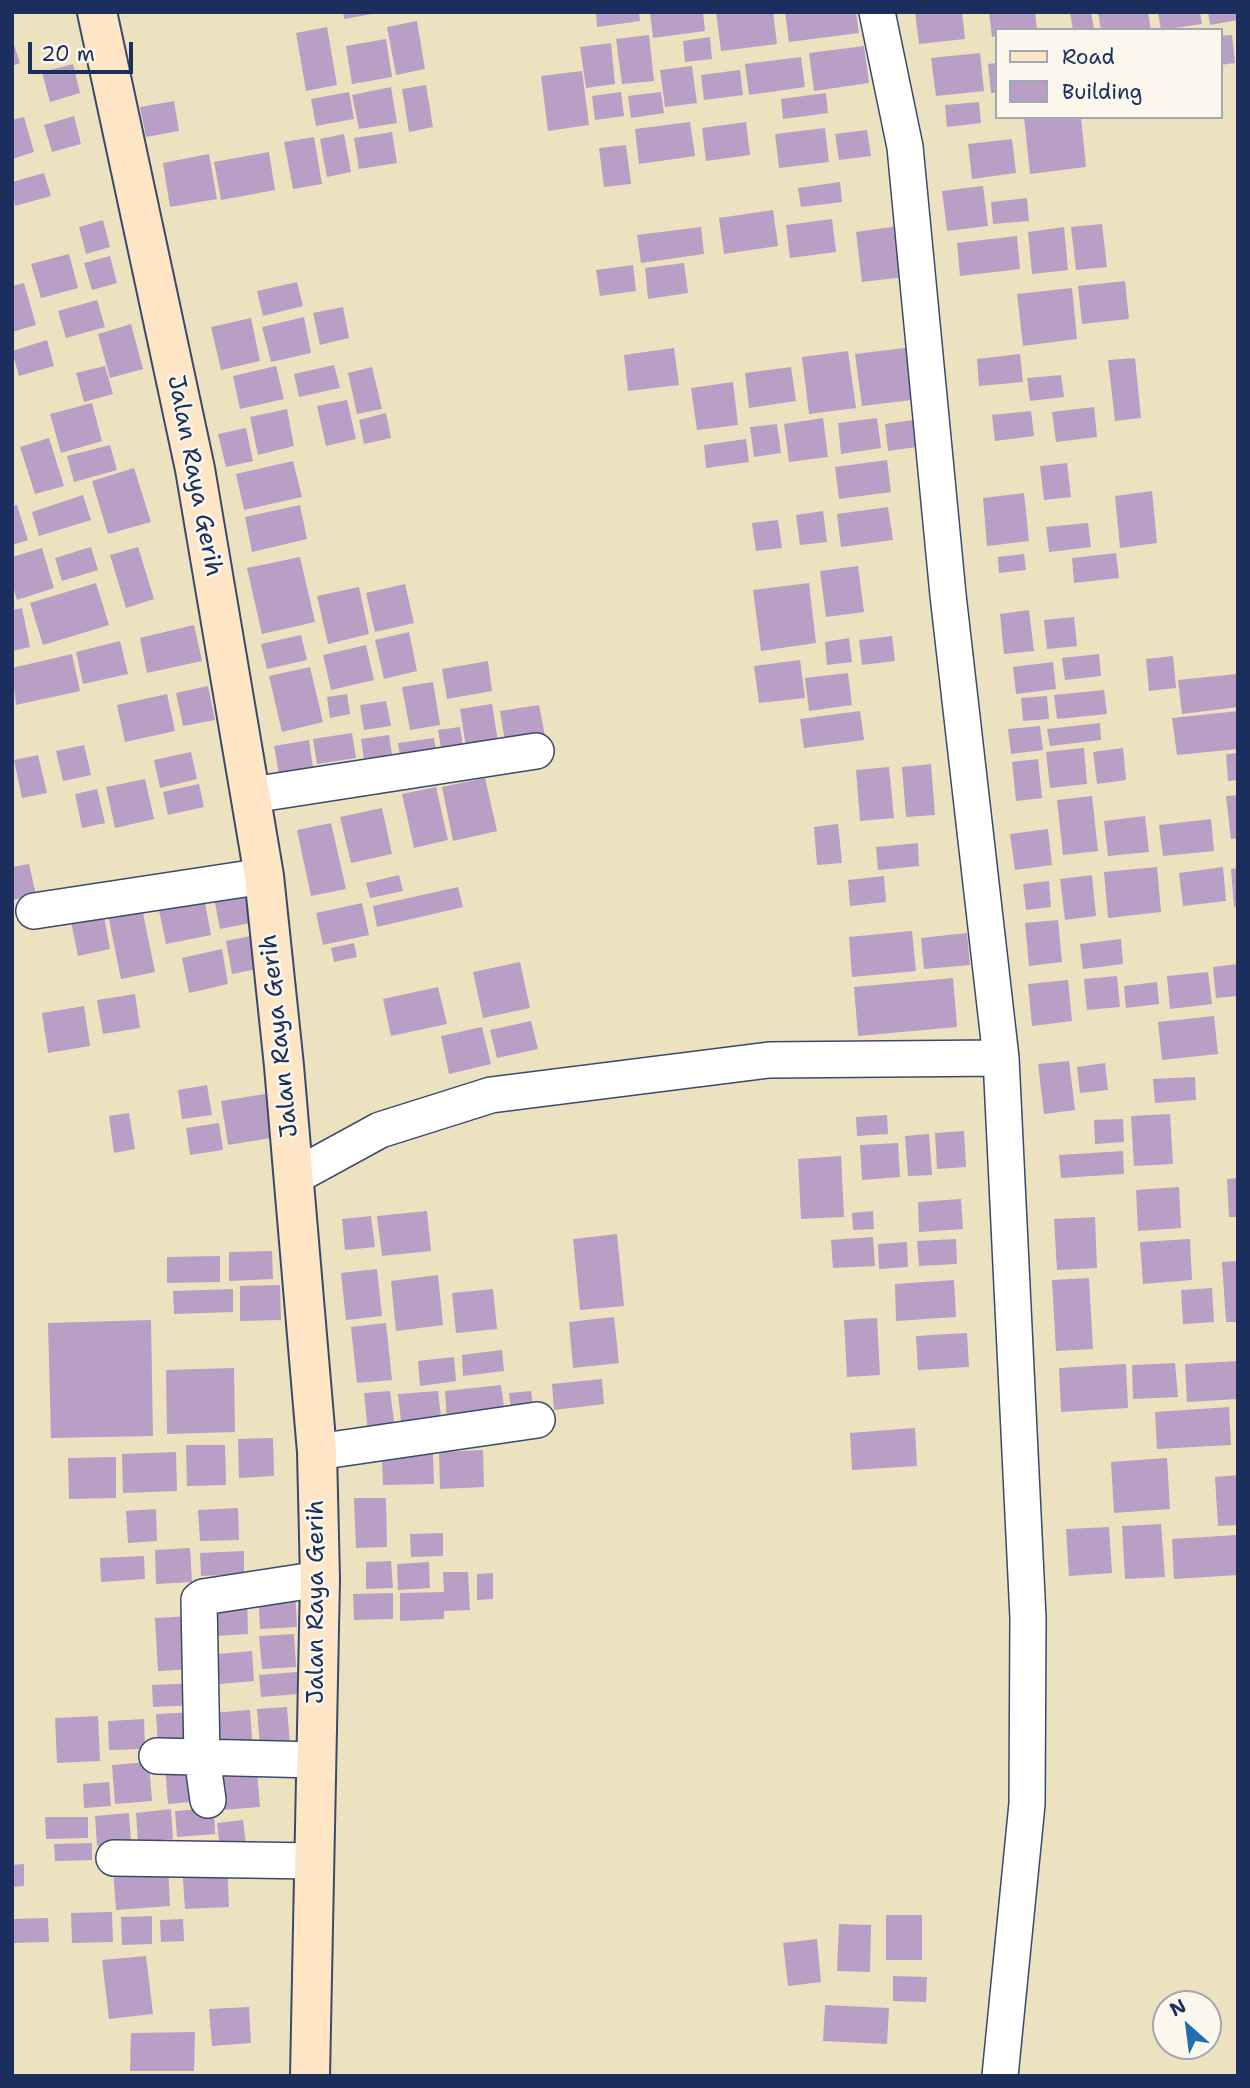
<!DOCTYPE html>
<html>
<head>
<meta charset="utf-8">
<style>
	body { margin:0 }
	#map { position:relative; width:1250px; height:2088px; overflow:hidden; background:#ece2c0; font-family:"Shantell Sans",sans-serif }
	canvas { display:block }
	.frame { position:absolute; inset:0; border:14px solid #1b2f5e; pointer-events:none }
	.legend { position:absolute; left:995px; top:28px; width:228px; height:91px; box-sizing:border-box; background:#fbf7ec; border:2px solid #a1a7b3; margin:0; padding:9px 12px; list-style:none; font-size:21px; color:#1b2f5e }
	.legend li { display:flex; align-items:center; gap:14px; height:35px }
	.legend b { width:35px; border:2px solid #a1a7b3 }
	.north { position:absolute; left:1152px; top:1990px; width:70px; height:70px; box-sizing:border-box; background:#fbf7ec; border:2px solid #a1a7b3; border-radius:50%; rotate:332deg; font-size:19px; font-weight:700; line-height:28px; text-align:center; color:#1b2f5e }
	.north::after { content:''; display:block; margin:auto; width:24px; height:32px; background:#1f6fb2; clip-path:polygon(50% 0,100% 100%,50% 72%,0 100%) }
	.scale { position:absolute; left:28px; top:42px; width:105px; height:32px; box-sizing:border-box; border:4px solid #1b2f5e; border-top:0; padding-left:9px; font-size:21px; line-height:24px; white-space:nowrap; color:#1b2f5e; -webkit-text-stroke:5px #fbf7ec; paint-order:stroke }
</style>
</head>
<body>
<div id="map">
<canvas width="1250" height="2088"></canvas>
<div class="frame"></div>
<ul class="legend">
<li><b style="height:9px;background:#fde5c5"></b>Road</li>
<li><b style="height:19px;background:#b99fc5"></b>Building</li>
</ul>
<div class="north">N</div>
<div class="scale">20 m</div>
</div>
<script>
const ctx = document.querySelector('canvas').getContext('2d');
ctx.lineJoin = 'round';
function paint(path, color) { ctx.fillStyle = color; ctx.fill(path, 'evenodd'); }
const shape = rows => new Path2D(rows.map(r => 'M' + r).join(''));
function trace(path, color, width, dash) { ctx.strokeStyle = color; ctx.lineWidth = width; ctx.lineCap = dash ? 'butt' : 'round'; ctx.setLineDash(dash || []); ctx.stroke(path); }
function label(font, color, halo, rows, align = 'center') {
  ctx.font = font + ' "Shantell Sans",sans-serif'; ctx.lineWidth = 5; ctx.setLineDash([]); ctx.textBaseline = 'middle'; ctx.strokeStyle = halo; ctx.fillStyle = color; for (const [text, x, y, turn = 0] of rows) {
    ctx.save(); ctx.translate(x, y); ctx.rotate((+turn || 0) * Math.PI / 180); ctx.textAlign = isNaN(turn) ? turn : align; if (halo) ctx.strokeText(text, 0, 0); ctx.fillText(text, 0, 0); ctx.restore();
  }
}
const building = shape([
	[343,12,372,12,372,14,344,19],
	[596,12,639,12,640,21,597,27],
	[650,12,703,12,705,31,653,38],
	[716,12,773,12,777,44,721,51],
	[785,12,856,12,859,33,789,42],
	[915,12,962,12,965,39,919,44],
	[989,12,1035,12,1037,30,996,30,996,36,992,37],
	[1070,12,1091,12,1094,29,1073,30],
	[1098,12,1148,12,1151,30,1101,30],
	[1158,12,1200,12,1202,24,1161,30],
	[1208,12,1238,12,1238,20,1210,25],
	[417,21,425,69,396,75,387,27],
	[327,27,337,85,306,91,296,33],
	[649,35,654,81,622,84,616,39],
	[1232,35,1235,63,1220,65,1220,36],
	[710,37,712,59,685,62,683,41],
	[12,39,20,63,12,66],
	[386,39,392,77,352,84,346,46],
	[611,43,615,84,586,88,580,47],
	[864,46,869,83,814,91,809,53],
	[980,53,984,91,936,96,931,58],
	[801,57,805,87,749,95,745,64],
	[996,63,996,93,991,93,988,64],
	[73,64,80,93,50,102,42,72],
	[692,66,697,103,665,107,660,70],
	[740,70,743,95,704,100,701,75],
	[582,71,589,125,548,131,541,76],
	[426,85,433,127,409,132,402,89],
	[391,87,397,123,359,129,352,95],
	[349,92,354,119,316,126,311,99],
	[621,92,624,116,595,120,592,96],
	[661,92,664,113,631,118,628,96],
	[826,93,828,113,783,119,781,99],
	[174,101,179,131,146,137,140,107],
	[979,102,981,123,947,127,945,105],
	[74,116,81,144,52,152,44,125],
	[24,117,34,152,12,159,12,120],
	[1024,117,1081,117,1086,167,1030,174],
	[690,122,695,156,639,164,635,129],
	[746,122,750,155,706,161,702,128],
	[825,128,829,162,779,168,775,134],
	[867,130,871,156,839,160,835,134],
	[392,132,397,163,359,169,354,138],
	[344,134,351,172,327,177,320,139],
	[314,137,322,184,293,189,284,142],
	[1012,139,1016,173,972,179,968,144],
	[626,145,631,184,604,187,599,148],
	[269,152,275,190,221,200,214,162],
	[209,154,217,199,170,207,163,163],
	[44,173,51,196,15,206,12,182],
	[840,182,842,202,801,207,798,188],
	[983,186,988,226,947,231,942,191],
	[1027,198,1029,221,993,224,991,202],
	[773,210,778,246,724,254,719,218],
	[832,219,836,252,790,258,786,225],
	[103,220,110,247,86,254,79,227],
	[1102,224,1107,267,1076,270,1071,227],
	[899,226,905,277,862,282,856,232],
	[701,227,704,254,641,263,637,235],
	[1064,227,1068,270,1032,274,1028,232],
	[1017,236,1020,269,960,276,957,243],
	[69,254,78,288,41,298,31,264],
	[110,256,117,283,92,290,84,263],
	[684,263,688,293,648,299,645,268],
	[633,265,636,291,600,296,596,270],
	[1125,281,1129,319,1082,324,1078,286],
	[297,282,303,306,263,316,257,291],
	[24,283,36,325,12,332,12,286],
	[1072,288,1077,339,1023,346,1017,294],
	[97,300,105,327,66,338,58,311],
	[343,307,349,338,320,345,313,313],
	[304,317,311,353,271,362,262,327],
	[251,318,260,361,221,370,211,327],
	[131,324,143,369,110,378,98,334],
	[47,340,54,366,19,376,12,351],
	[913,347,920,399,862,406,855,354],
	[674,348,679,385,628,391,624,355],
	[848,351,856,408,809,414,802,357],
	[1020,354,1023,382,979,386,977,359],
	[1135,358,1141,418,1115,421,1108,360],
	[334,365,340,388,299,397,294,374],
	[105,366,113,394,84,402,76,373],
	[276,366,284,399,240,409,233,376],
	[372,367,382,409,357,414,348,373],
	[791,367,796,401,749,408,745,373],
	[1061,375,1064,397,1030,401,1027,378],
	[733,382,738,425,697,430,691,388],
	[347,400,356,439,326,446,317,406],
	[92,403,102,441,61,453,50,414],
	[1094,407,1097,437,1056,442,1052,412],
	[287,409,294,446,258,455,250,417],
	[1031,411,1034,436,995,441,992,415],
	[386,413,391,438,364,444,359,420],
	[823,418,828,457,789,462,784,424],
	[877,418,881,448,841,454,838,423],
	[913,420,917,447,888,451,885,424],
	[777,424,781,453,754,457,750,427],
	[246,428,253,461,226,467,218,434],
	[49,438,64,486,35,494,20,447],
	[746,439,749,462,706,468,704,445],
	[110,445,117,470,74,482,67,456],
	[887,460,891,492,839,499,835,467],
	[293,461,302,497,244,510,236,474],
	[1067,463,1071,497,1044,500,1040,466],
	[134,468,151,522,108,534,92,481],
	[1152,491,1157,543,1120,548,1115,496],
	[1024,493,1029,541,987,546,983,498],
	[83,495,91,520,39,536,32,512],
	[17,505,28,540,12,545,12,506],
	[300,505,307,539,252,552,245,517],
	[888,507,893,540,841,547,837,514],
	[823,511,827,542,800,545,796,515],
	[778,520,782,548,756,551,752,523],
	[1088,523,1091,547,1049,552,1046,527],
	[91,547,98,570,62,581,55,558],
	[138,547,154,599,126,608,110,555],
	[42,548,54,588,17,600,12,583,12,557],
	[1116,553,1119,578,1074,583,1072,558],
	[1024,554,1026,570,999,573,998,557],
	[300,557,315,622,262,634,247,568],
	[858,566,864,612,826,617,820,571],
	[96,583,109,625,43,645,30,603],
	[809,583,816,643,761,651,753,590],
	[405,584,414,623,375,632,366,593],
	[359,587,369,634,328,644,317,596],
	[22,608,30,647,12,651,12,610],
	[1029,610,1034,651,1004,654,1000,614],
	[1074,617,1077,646,1047,649,1044,620],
	[194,625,202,661,147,673,140,638],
	[409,632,417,671,384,679,375,640],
	[301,635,307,660,267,669,261,644],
	[892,636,895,661,862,665,859,640],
	[849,638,852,662,827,665,825,642],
	[120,641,128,674,83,684,76,652],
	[366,645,374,680,331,690,323,655],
	[72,654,80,691,16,705,12,668],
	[1099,654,1101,676,1065,680,1062,658],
	[1173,656,1176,688,1149,691,1146,659],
	[800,660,805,698,759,703,754,666],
	[488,661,492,691,447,699,442,669],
	[1053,662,1056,689,1016,694,1013,667],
	[310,667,323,722,282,732,269,676],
	[848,673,852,705,809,711,805,678],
	[1237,674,1238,707,1182,714,1178,680],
	[433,682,440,725,410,730,402,687],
	[208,686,215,720,183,726,176,693],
	[1104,690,1107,714,1057,719,1054,695],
	[167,694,175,731,125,742,117,705],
	[347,694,350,714,330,718,327,697],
	[1047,696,1049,719,1023,721,1021,698],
	[386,701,391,726,364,730,360,705],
	[492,704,499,748,467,753,460,709],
	[539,705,546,741,506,748,500,711],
	[860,711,864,740,804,748,800,719],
	[1238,711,1238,749,1177,755,1172,718],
	[1100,723,1101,740,1050,746,1047,729],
	[1040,726,1043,750,1011,754,1008,729],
	[460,727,464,752,442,755,438,730],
	[352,733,356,758,317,764,313,739],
	[389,735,393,761,365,766,361,739],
	[434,738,437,757,401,763,398,743],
	[309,740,314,774,280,780,274,746],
	[84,745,91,775,63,781,56,751],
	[1084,748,1087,784,1050,788,1046,752],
	[1123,748,1126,780,1097,784,1093,752],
	[191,752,197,779,160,788,154,760],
	[1238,753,1238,780,1228,781,1226,754],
	[38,755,47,793,22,798,14,760],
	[1038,759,1042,798,1016,801,1012,762],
	[931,764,935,815,906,817,902,767],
	[889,767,894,818,860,821,856,770],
	[485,778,497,831,453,841,442,787],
	[145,779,154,819,115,828,106,787],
	[199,784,204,807,168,815,163,792],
	[436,787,448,840,414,848,402,794],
	[97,789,105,823,82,828,75,794],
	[1238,795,1238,838,1231,839,1226,796],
	[1092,796,1098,851,1063,855,1057,800],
	[382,808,392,854,351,863,340,817],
	[1145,816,1149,852,1108,856,1104,821],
	[1211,819,1214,851,1163,856,1159,825],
	[331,823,346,889,311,896,297,830],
	[838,824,842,863,817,865,814,827],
	[1048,829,1052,865,1015,870,1010,834],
	[918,843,919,866,878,870,876,847],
	[29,864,36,895,12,900,12,867],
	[1157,867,1161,912,1108,918,1104,872],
	[1223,867,1226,901,1183,906,1179,873],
	[1238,868,1238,906,1234,907,1231,869],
	[399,875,403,891,370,898,366,883],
	[1092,875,1096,916,1065,920,1060,879],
	[884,876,886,902,850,906,848,880],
	[1049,881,1051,907,1026,910,1023,884],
	[253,884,260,921,220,929,213,893],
	[458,887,463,907,377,927,373,906],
	[203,892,211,935,166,944,157,901],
	[362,903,369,935,323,945,316,913],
	[142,908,155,972,121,979,108,915],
	[104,916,110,949,78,956,71,922],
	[1058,920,1062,962,1029,966,1025,923],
	[912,931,916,971,852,977,849,937],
	[967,933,970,965,924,969,921,938],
	[260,934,267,967,232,974,226,941],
	[1121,939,1123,964,1083,969,1080,944],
	[354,943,357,957,334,962,331,948],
	[222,949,228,984,189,993,182,958],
	[520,962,530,1008,483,1018,473,972],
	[1238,964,1238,996,1216,998,1213,967],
	[1208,972,1212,1004,1170,1009,1167,976],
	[1117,976,1120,1007,1087,1010,1084,979],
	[953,978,957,1027,858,1036,854,987],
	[1068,980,1072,1021,1032,1026,1028,984],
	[1157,982,1159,1004,1126,1008,1124,986],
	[438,987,447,1024,391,1036,383,999],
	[135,994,140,1028,103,1034,97,1000],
	[84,1006,90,1046,48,1053,42,1013],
	[1214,1016,1218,1054,1162,1060,1158,1022],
	[531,1021,538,1049,497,1058,490,1030],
	[482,1027,491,1064,449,1074,441,1036],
	[1069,1061,1075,1110,1044,1114,1038,1064],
	[1105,1063,1108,1090,1080,1093,1077,1067],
	[1195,1077,1196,1100,1155,1103,1153,1079],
	[207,1085,212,1115,182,1119,178,1090],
	[271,1093,277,1137,228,1145,221,1101],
	[129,1113,135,1149,114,1153,109,1116],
	[1170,1114,1173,1164,1134,1166,1131,1116],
	[887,1115,888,1134,857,1136,856,1117],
	[1123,1119,1124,1142,1095,1144,1094,1120],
	[219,1123,223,1150,190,1155,186,1128],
	[964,1131,966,1167,937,1169,935,1133],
	[929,1134,932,1175,908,1176,905,1136],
	[898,1143,900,1177,862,1180,860,1145],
	[1123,1151,1124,1174,1061,1178,1059,1155],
	[841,1156,844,1217,801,1219,798,1159],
	[1238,1178,1238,1217,1229,1217,1227,1179],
	[1179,1187,1181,1228,1138,1231,1136,1190],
	[961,1199,963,1229,919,1232,918,1202],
	[427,1211,431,1251,382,1256,377,1216],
	[873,1211,874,1229,853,1230,852,1213],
	[371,1216,375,1247,345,1250,342,1219],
	[1095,1217,1097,1268,1057,1270,1054,1219],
	[617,1234,624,1306,580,1310,573,1239],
	[873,1237,875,1266,833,1268,831,1240],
	[956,1239,957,1264,919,1266,917,1241],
	[1190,1239,1192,1280,1143,1284,1140,1242],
	[907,1242,908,1267,879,1269,878,1244],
	[272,1251,273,1279,229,1281,229,1252],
	[220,1256,220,1282,167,1283,167,1257],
	[1238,1261,1238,1322,1226,1322,1222,1262],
	[377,1269,382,1316,346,1320,341,1273],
	[438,1275,443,1325,396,1331,391,1281],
	[1089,1278,1093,1349,1056,1351,1052,1280],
	[954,1280,956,1317,896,1321,895,1284],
	[280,1285,281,1320,240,1321,240,1286],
	[1212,1288,1214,1322,1183,1324,1181,1290],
	[233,1289,233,1312,174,1314,173,1291],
	[493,1289,497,1329,456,1333,452,1293],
	[614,1317,619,1363,573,1368,569,1322],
	[877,1318,880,1375,847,1377,844,1320],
	[151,1320,153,1436,51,1438,48,1323],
	[386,1323,392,1380,357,1383,351,1327],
	[967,1333,969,1367,918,1370,916,1336],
	[502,1350,504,1371,463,1376,462,1355],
	[454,1357,456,1381,420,1386,418,1361],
	[1238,1361,1238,1399,1187,1402,1185,1364],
	[1175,1363,1178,1397,1133,1399,1132,1365],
	[1126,1364,1128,1408,1061,1412,1059,1368],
	[234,1368,235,1432,167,1434,166,1370],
	[602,1379,604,1404,554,1410,552,1384],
	[501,1385,505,1415,447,1421,445,1391],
	[390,1391,395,1429,368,1432,364,1393],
	[438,1391,442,1426,402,1430,398,1394],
	[531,1391,534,1413,512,1415,509,1393],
	[1229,1407,1231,1445,1157,1449,1155,1412],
	[915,1428,917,1466,852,1470,850,1433],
	[273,1438,274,1476,239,1478,238,1439],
	[186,1445,225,1445,226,1485,187,1486],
	[483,1450,484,1487,440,1489,439,1452],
	[176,1452,177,1491,123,1493,122,1454],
	[433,1454,434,1484,383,1485,382,1456],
	[116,1457,116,1498,69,1499,68,1458],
	[1167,1458,1170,1509,1114,1513,1111,1462],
	[1238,1475,1238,1525,1218,1526,1215,1477],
	[354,1498,386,1498,387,1547,356,1548],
	[238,1508,239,1540,200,1541,198,1510],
	[156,1509,157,1541,128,1543,126,1511],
	[1161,1524,1165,1577,1125,1579,1122,1526],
	[1109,1527,1112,1573,1069,1576,1066,1529],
	[443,1533,443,1556,411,1557,410,1534],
	[1237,1535,1238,1575,1174,1579,1172,1539],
	[190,1548,192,1582,156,1584,155,1550],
	[244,1551,244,1574,201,1576,200,1553],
	[144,1556,145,1579,101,1582,100,1558],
	[391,1561,393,1588,366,1589,366,1562],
	[429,1562,430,1588,398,1590,397,1564],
	[443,1572,468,1572,470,1610,444,1611,444,1619,400,1621,400,1593,444,1592],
	[493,1573,493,1599,477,1600,477,1574],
	[295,1587,297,1627,260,1629,258,1589],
	[393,1593,393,1619,354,1620,353,1594],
	[247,1595,248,1634,216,1636,214,1597],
	[191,1616,194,1669,158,1671,155,1618],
	[294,1634,296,1667,262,1669,259,1636],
	[252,1651,254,1681,220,1684,217,1654],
	[297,1672,299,1694,261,1697,259,1675],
	[199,1683,200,1705,153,1707,152,1685],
	[287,1707,290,1744,260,1746,257,1709],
	[250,1710,253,1750,212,1754,210,1713],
	[196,1712,197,1745,158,1746,156,1714],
	[98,1716,100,1761,57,1763,55,1718],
	[144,1719,145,1749,109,1750,108,1721],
	[149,1762,152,1801,115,1804,112,1765],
	[200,1762,202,1801,168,1804,165,1766],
	[257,1771,260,1807,222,1810,219,1774],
	[109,1782,111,1806,84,1808,83,1784],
	[214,1808,215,1834,177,1837,175,1811],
	[171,1809,173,1839,138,1842,136,1813],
	[129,1813,131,1843,97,1846,95,1816],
	[45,1817,88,1817,88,1838,46,1839],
	[243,1820,246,1845,220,1848,217,1823],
	[92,1843,92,1860,55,1861,54,1844],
	[227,1861,229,1907,185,1909,182,1864],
	[24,1864,24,1886,12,1887,12,1865],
	[168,1866,170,1906,116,1910,113,1870],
	[112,1912,113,1942,72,1943,71,1913],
	[886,1915,922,1915,922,1960,886,1960],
	[152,1916,152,1944,122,1945,121,1917],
	[48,1918,49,1942,12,1943,12,1919],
	[183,1919,184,1941,161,1942,160,1920],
	[839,1924,871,1925,870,1972,837,1971],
	[817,1939,821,1982,788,1986,783,1943],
	[146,1956,153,2014,109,2019,102,1960],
	[893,1976,927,1977,926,2002,893,2001],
	[825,2005,889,2008,887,2044,823,2041],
	[249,2007,251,2043,212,2046,209,2009],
	[195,2032,194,2071,130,2071,131,2033]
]);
const street = shape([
	[877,12,905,147,948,595,1001,1058,1028,1618,1027,1804,1000,2076],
	[252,795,536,751],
	[34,911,264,876],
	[294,1177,380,1130,491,1095,769,1060,1001,1058],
	[317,1452,537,1420],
	[157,1756,316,1760],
	[208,1800,202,1757,199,1600,203,1597,320,1579],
	[114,1858,315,1861]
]);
const secondary = shape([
	[97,12,195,469,264,876,284,1066,317,1452,320,1579,310,2076]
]);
const streetNames = [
	["Jalan Raya Gerih",194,476,79],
	["Jalan Raya Gerih",280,1036,-96],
	["Jalan Raya Gerih",317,1602,-90]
];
paint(building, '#b99fc5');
trace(street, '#3a4a6d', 38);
trace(secondary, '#3a4a6d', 42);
trace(street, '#fff', 35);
trace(secondary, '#fde5c5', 38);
label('24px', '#1b2f5e', '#fbf7ec', streetNames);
</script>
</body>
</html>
